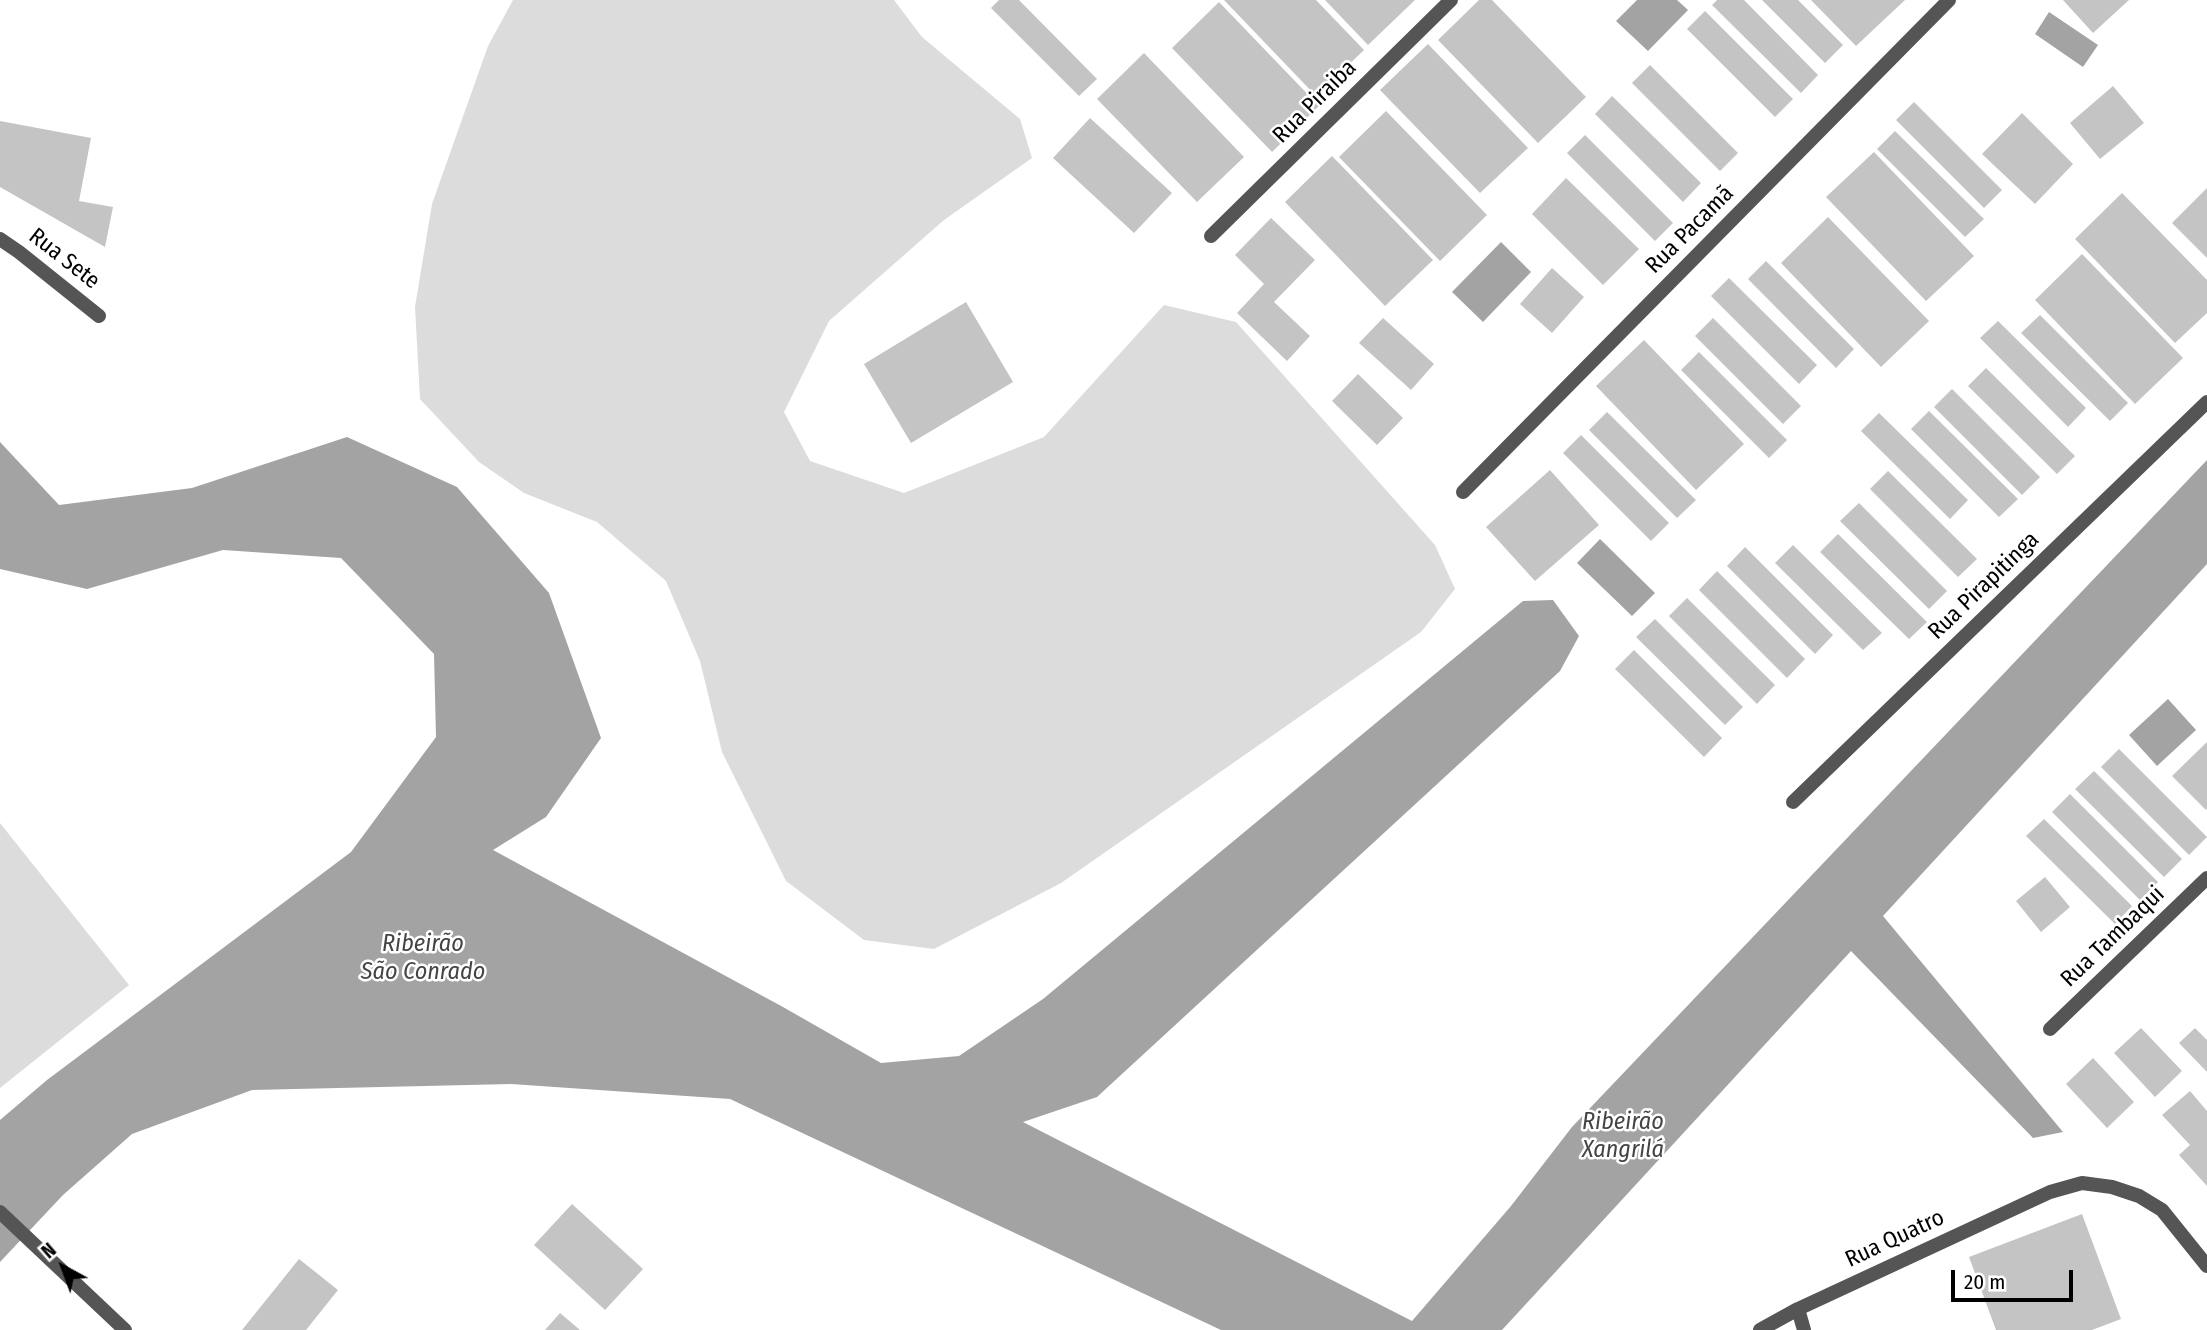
<!DOCTYPE html>
<html>
<head>
<meta charset="utf-8">
<style>
	body { margin:0 }
	#map { position:relative; width:2207px; height:1330px; overflow:hidden; background:#fff; font-family:"Fira Sans Condensed",sans-serif }
	canvas { display:block }
	.north { position:absolute; left:28px; top:1232px; width:70px; height:70px; -webkit-text-stroke:5px #fff; paint-order:stroke; rotate:319deg; font-size:19px; font-weight:700; line-height:28px; text-align:center; color:#000 }
	.north::after { content:''; display:block; margin:auto; width:24px; height:32px; background:#000; clip-path:polygon(50% 0,100% 100%,50% 72%,0 100%) }
	.scale { position:absolute; left:1951px; top:1270px; width:122px; height:32px; box-sizing:border-box; border:4px solid #000; border-top:0; padding-left:9px; font-size:21px; line-height:24px; white-space:nowrap; color:#000; -webkit-text-stroke:5px #fff; paint-order:stroke }
</style>
</head>
<body>
<div id="map">
<canvas width="2207" height="1330"></canvas>
<div class="north">N</div>
<div class="scale">20 m</div>
</div>
<script>
const ctx = document.querySelector('canvas').getContext('2d');
ctx.lineJoin = 'round';
function paint(path, color) { ctx.fillStyle = color; ctx.fill(path, 'evenodd'); }
const shape = rows => new Path2D(rows.map(r => 'M' + r).join(''));
function trace(path, color, width, dash) { ctx.strokeStyle = color; ctx.lineWidth = width; ctx.lineCap = dash ? 'butt' : 'round'; ctx.setLineDash(dash || []); ctx.stroke(path); }
function label(font, color, halo, rows, align = 'center') {
  ctx.font = font + ' "Fira Sans Condensed",sans-serif'; ctx.lineWidth = 5; ctx.setLineDash([]); ctx.textBaseline = 'middle'; ctx.strokeStyle = halo; ctx.fillStyle = color; for (const [text, x, y, turn = 0] of rows) {
    ctx.save(); ctx.translate(x, y); ctx.rotate((+turn || 0) * Math.PI / 180); ctx.textAlign = isNaN(turn) ? turn : align; if (halo) ctx.strokeText(text, 0, 0); ctx.fillText(text, 0, 0); ctx.restore();
  }
}
const green = shape([
	[513,0,894,0,922,37,1020,119,1032,158,944,220,829,321,784,412,810,461,904,493,1044,437,1164,305,1236,322,1435,545,1455,589,1421,632,1061,883,934,949,864,940,786,881,722,752,700,661,666,581,597,522,524,493,479,462,420,399,415,307,432,204,488,46],
	[0,823,129,985,0,1088]
]);
const water = shape([
	[1637,0,1677,0,1688,10,1648,51,1616,21],
	[2049,12,2098,45,2083,67,2035,34],
	[1501,242,1531,272,1483,322,1452,292],
	[347,437,457,487,549,593,601,738,546,817,493,850,783,1007,881,1063,959,1056,1043,999,1523,601,1553,600,1579,636,1560,671,1097,1097,1023,1122,1412,1321,1511,1206,1572,1127,2207,460,2207,564,1883,916,2063,1132,2033,1138,1851,951,1502,1330,1221,1330,730,1099,511,1084,252,1090,132,1134,63,1195,0,1262,0,1120,47,1080,351,852,436,737,434,654,341,558,223,550,87,589,0,569,0,442,59,505,192,488],
	[1600,539,1655,593,1632,616,1577,563],
	[2168,699,2196,730,2157,766,2129,735]
]);
const building = shape([
	[999,0,1019,0,1097,79,1079,96,991,8],
	[1224,0,1316,0,1364,50,1316,96],
	[1325,0,1415,0,1368,45],
	[1479,0,1492,0,1586,97,1538,143,1438,40],
	[1717,0,1744,0,1818,75,1801,93,1712,5],
	[1762,0,1798,0,1843,45,1825,63],
	[1811,0,1905,0,1856,46],
	[2063,0,2129,0,2093,33],
	[1219,2,1319,106,1272,152,1172,48],
	[1705,11,1793,99,1775,117,1687,29],
	[1428,44,1528,148,1480,193,1380,90],
	[1144,53,1244,157,1197,202,1097,99],
	[1650,65,1738,153,1720,171,1632,83],
	[2113,86,2144,123,2100,159,2070,123],
	[1612,96,1701,183,1683,202,1595,114],
	[1914,102,2002,190,1984,208,1896,120],
	[1386,111,1487,215,1440,261,1339,157],
	[2022,113,2073,164,2035,204,1982,154],
	[1090,118,1172,193,1134,233,1053,158],
	[0,121,91,138,79,201,113,207,105,247,0,187],
	[1895,131,1984,219,1965,237,1877,149],
	[1585,135,1673,223,1655,241,1567,153],
	[1874,152,1974,256,1926,301,1826,197],
	[1332,156,1433,260,1385,306,1285,202],
	[1566,178,1639,249,1603,285,1532,214],
	[2207,188,2207,258,2172,223],
	[2122,193,2207,280,2207,313,2175,343,2075,239],
	[1828,217,1929,321,1881,367,1781,263],
	[1271,218,1315,260,1274,302,1310,336,1287,361,1237,313,1264,284,1235,255],
	[2082,254,2183,358,2135,404,2035,300],
	[1766,261,1854,349,1836,368,1748,279],
	[1552,268,1584,297,1552,333,1520,304],
	[1729,278,1817,365,1799,384,1711,296],
	[966,302,1013,382,911,443,864,364],
	[2040,315,2128,403,2110,421,2021,333],
	[1383,318,1434,364,1411,390,1359,343],
	[1713,318,1801,406,1783,424,1695,336],
	[1998,321,2086,408,2068,427,1980,338],
	[1644,340,1744,444,1696,490,1596,386],
	[1699,352,1787,440,1769,458,1681,370],
	[1986,368,2075,456,2057,474,1968,386],
	[1358,374,1403,418,1377,445,1332,401],
	[1952,389,2040,477,2022,495,1934,407],
	[1929,411,2018,499,1999,517,1911,429],
	[1607,412,1696,500,1677,518,1589,430],
	[1879,413,1968,500,1950,519,1861,431],
	[1581,435,1669,523,1651,541,1563,453],
	[1550,470,1599,525,1535,581,1486,527],
	[1888,471,1977,559,1958,577,1870,489],
	[1859,503,1947,591,1929,609,1840,521],
	[1838,534,1927,622,1909,639,1820,552],
	[1793,545,1882,633,1863,650,1775,563],
	[1745,547,1833,635,1815,654,1727,566],
	[1717,571,1805,659,1787,678,1699,590],
	[1687,598,1775,685,1757,704,1669,616],
	[1655,619,1743,707,1725,725,1636,637],
	[1634,650,1722,738,1704,757,1615,669],
	[2207,742,2207,808,2206,810,2172,776],
	[2119,749,2207,837,2189,855,2101,767],
	[2094,771,2182,859,2164,877,2075,789],
	[2070,794,2158,882,2140,900,2052,812],
	[2044,819,2132,906,2115,924,2026,836],
	[2045,877,2070,907,2041,932,2016,901],
	[2141,1028,2182,1071,2155,1097,2114,1053],
	[2195,1028,2207,1040,2207,1072,2179,1043],
	[2093,1058,2134,1102,2107,1128,2066,1084],
	[2190,1091,2207,1111,2207,1186,2179,1155,2190,1145,2162,1115],
	[572,1204,643,1269,605,1310,534,1245],
	[2082,1214,2121,1319,2092,1330,1996,1330,1969,1257],
	[299,1259,338,1290,306,1330,242,1330],
	[560,1313,580,1330,545,1330]
]);
const street = shape([
	[1211,236,1451,0],
	[0,239,19,252,99,316],
	[1463,492,1949,0],
	[1793,802,2207,402],
	[2050,1029,2207,878],
	[0,1212,125,1330],
	[1798,1309,1804,1330],
	[1760,1330,1798,1309,2050,1192,2082,1183,2112,1187,2139,1196,2162,1210,2207,1266]
]);
const streetNames = [
	["Rua Piraiba",1315,102,-45],
	["Rua Pacamã",1690,230,-45],
	["Rua Sete",64,259,38],
	["Rua Pirapitinga",1984,586,-44],
	["Rua Tambaqui",2113,937,-44],
	["Rua Quatro",1895,1239,-25]
];
const waterNames = [
	["Ribeirão",423,944],
	["São Conrado",423,972],
	["Ribeirão",1623,1122],
	["Xangrilá",1623,1150]
];
paint(green, '#dcdcdc');
paint(water, '#a3a3a3');
paint(building, '#c4c4c4');
trace(street, '#555', 14);
label('23px', '#000', '#fff', streetNames);
label('italic 24px', '#444', '#fff', waterNames);
</script>
</body>
</html>
